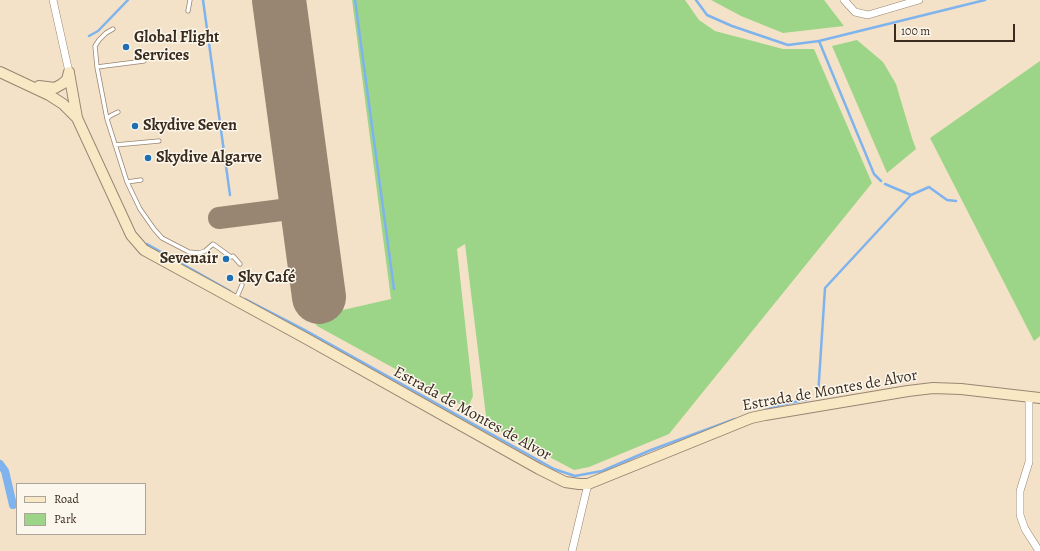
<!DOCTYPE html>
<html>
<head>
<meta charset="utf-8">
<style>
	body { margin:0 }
	#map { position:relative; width:1040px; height:551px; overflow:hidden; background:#f4e2c8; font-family:Alegreya,serif }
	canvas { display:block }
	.legend { position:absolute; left:16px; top:483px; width:130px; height:52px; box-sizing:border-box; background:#fbf7ec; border:1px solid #aea59a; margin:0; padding:5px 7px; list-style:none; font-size:12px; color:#3b2a1e }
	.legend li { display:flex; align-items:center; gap:8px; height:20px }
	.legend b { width:20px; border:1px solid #aea59a }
	.scale { position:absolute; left:894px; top:24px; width:121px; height:18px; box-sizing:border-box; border:2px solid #3b2a1e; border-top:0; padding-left:5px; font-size:12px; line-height:14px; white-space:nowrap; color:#3b2a1e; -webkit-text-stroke:3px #fbf7ec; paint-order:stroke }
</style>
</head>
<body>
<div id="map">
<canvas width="1040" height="551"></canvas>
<ul class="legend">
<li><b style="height:5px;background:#f8e8c3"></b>Road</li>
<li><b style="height:11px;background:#9dd588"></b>Park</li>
</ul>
<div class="scale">100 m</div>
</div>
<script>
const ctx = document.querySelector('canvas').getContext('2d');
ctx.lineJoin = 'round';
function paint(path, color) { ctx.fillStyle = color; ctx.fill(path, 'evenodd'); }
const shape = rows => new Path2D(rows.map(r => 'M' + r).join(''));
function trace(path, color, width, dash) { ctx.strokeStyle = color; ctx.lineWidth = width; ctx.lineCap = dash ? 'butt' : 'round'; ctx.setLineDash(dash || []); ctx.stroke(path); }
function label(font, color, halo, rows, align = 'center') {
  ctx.font = font + ' Alegreya,serif'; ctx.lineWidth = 3; ctx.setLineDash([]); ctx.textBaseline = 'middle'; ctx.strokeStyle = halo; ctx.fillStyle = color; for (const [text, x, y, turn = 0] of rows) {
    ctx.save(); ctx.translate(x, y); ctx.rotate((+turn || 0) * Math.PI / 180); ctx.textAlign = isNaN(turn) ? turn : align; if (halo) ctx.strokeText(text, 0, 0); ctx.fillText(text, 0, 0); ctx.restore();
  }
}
const green = shape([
	[352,0,685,0,699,20,715,31,783,49,814,49,872,183,669,434,589,467,574,470,487,424,465,244,457,249,473,396,469,405,461,405,317,326,312,317,391,299],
	[711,0,824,0,844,26,783,33,741,16],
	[857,40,883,62,896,84,912,138,916,149,887,173,832,46],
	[1040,61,1040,336,1034,341,930,138]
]);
const stream = shape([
	[203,0,230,195],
	[355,0,394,289],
	[696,0,707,15,732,26,788,45,819,41,985,0],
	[89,36,98,31,128,0],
	[819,41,874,174,881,181],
	[885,184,911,195],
	[147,244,230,291],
	[245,299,303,329,554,469,575,476,602,471,651,450,735,419],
	[818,396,825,288,911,195,929,187,947,200,956,201],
	[763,411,780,405,809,399]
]);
const canal = shape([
	[0,464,5,471,13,505]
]);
const taxiway = shape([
	[219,218,297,208,303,204,306,197]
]);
const runway = shape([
	[279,0,319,297]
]);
const lane = shape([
	[188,11,190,0],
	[113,29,106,33,99,40,95,46,97,67,144,61],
	[97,67,107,119],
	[118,112,110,116,107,119,127,182,140,209,154,229,162,238,189,252,199,253,205,251,213,244,231,257,233,256,240,264],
	[115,145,159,141],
	[127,182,141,180],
	[236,299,242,285]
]);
const street = shape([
	[53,0,69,72],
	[844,0,855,12,868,15,919,0],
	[1029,397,1029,462,1020,491,1020,515,1025,529,1039,551],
	[572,551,588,484]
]);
const secondary = shape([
	[0,72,49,95,63,104,77,118,131,235,144,250,307,339,539,469,565,482,579,484,588,484,751,418,765,415,908,391,933,388,961,389,1040,398],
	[69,73,77,118],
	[39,86,55,88,62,84,67,80,69,72]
]);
const markers = [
	[126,47,4,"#1f6fb2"],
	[135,126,4,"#1f6fb2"],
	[148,158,4,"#1f6fb2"],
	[226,259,4,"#1f6fb2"],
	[230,278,4,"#1f6fb2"]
];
const poiNames = [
	["Global Flight",134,38],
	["Services",134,56],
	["Skydive Seven",143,126],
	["Skydive Algarve",156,158],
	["Sevenair",218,259,"right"],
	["Sky Café",238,278]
];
const streetNames = [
	["Estrada de Montes de Alvor",830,391,-10],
	["Estrada de Montes de Alvor",472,414,29]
];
paint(green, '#9dd588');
trace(stream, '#7fb3ed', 2.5);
trace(canal, '#7fb3ed', 8);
trace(taxiway, '#988673', 22);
trace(runway, '#988673', 54);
trace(lane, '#988673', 5);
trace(street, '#988673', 8);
trace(secondary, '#988673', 12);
trace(lane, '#fff', 3.5);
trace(street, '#fff', 7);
trace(secondary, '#f8e8c3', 10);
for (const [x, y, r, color] of markers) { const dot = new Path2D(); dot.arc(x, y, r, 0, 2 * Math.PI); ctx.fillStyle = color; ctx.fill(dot); trace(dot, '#fbf7ec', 1.5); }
label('bold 16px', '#3b2a1e', '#fbf7ec', poiNames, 'left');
label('16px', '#3b2a1e', '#fbf7ec', streetNames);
</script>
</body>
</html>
